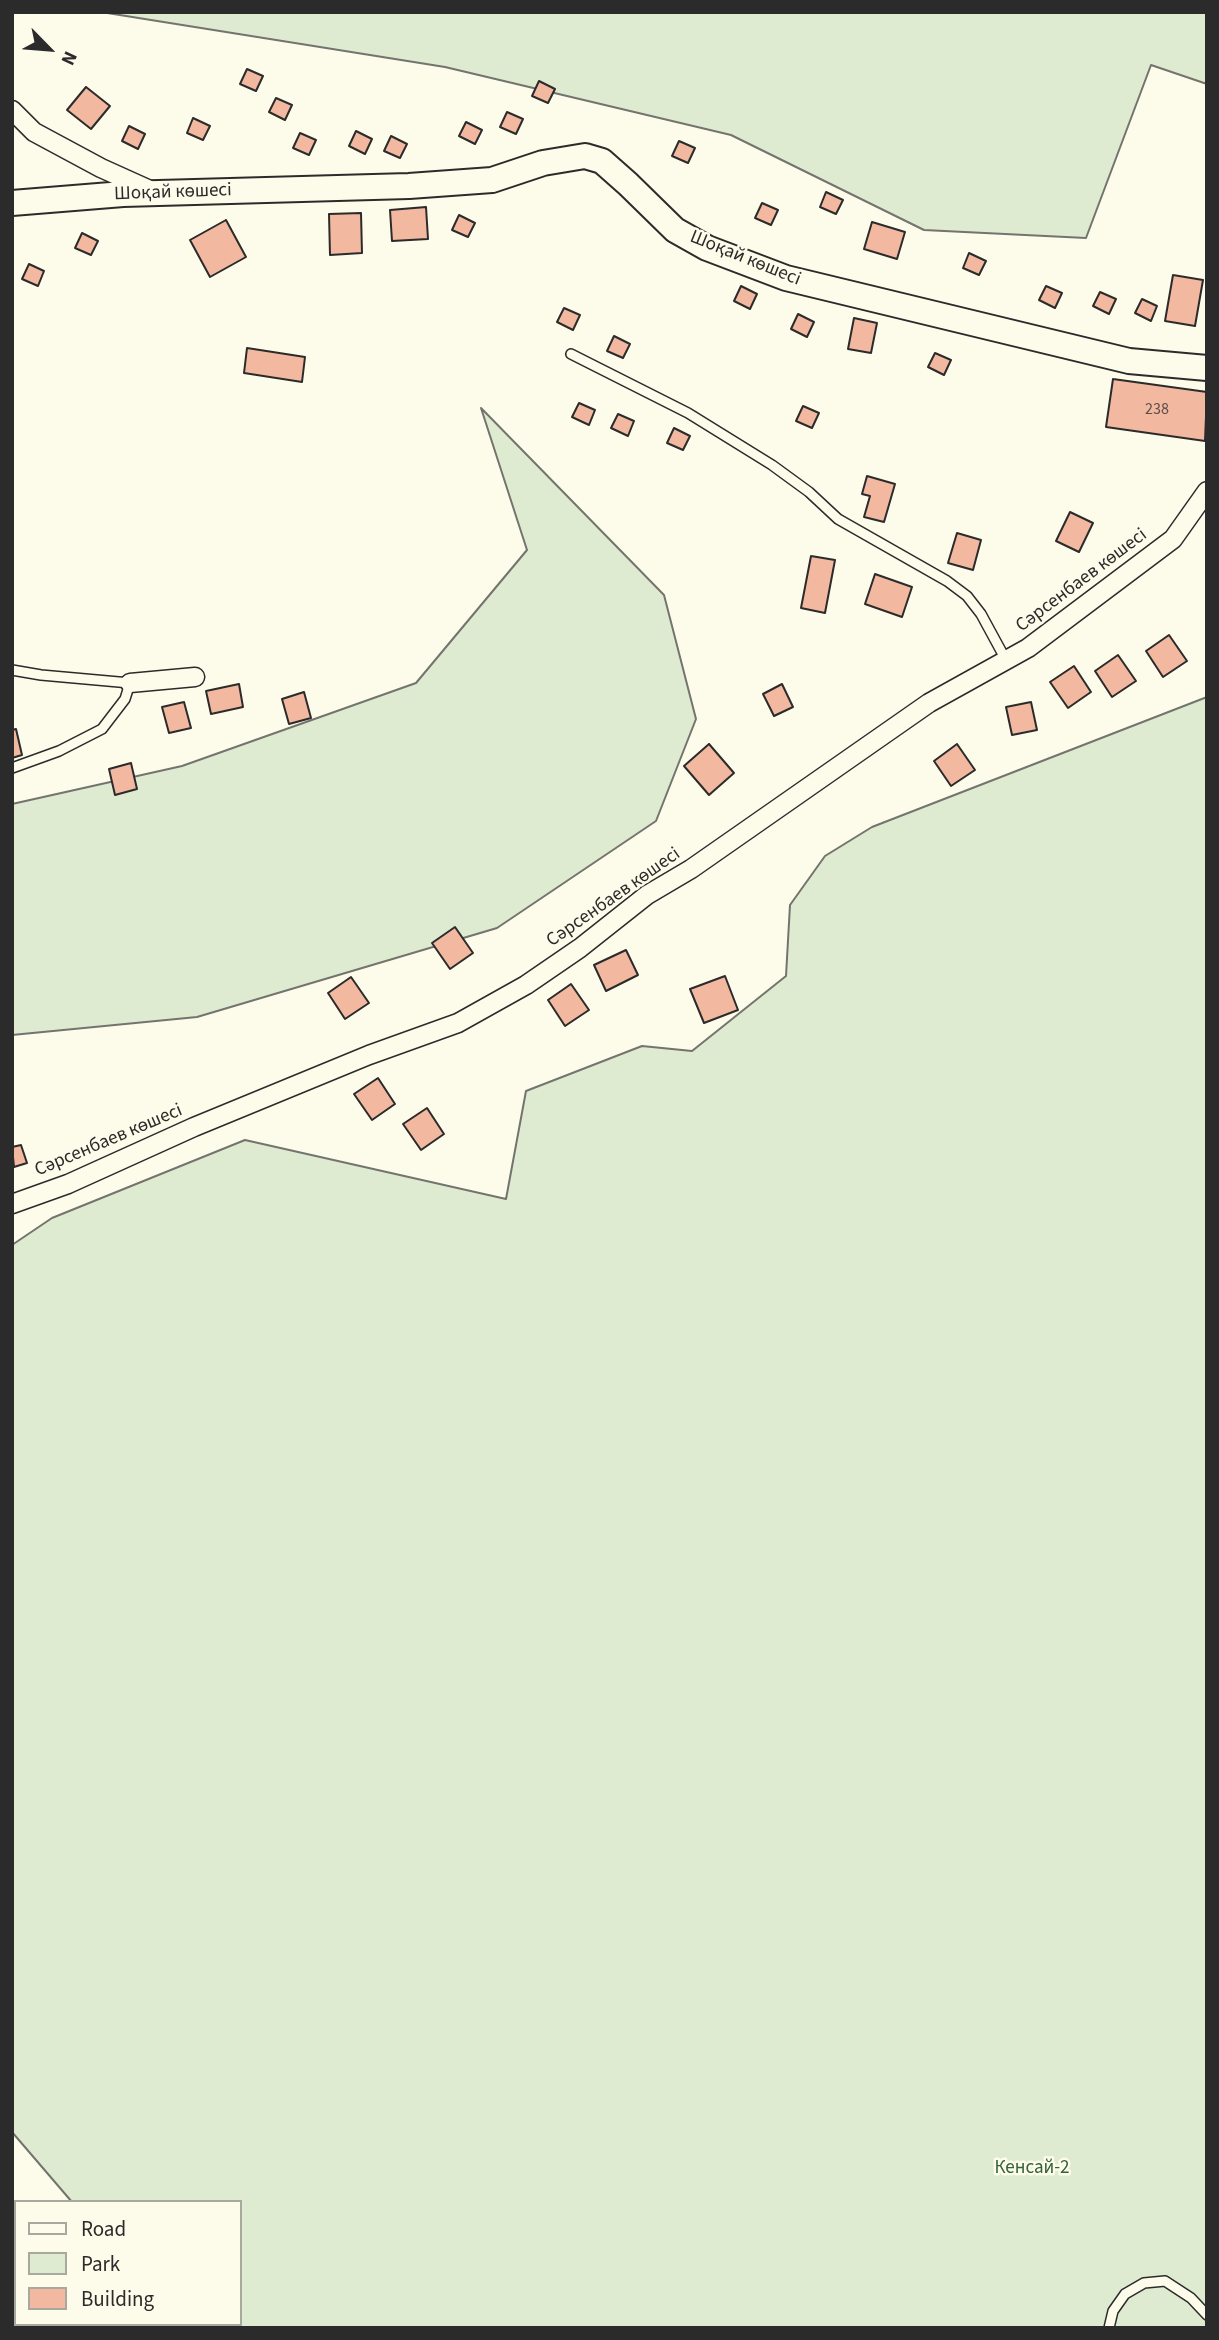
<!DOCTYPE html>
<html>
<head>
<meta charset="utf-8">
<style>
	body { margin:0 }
	#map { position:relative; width:1219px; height:2340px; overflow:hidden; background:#fdfbea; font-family:"Source Sans 3",sans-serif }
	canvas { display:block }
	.frame { position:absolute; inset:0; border:14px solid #2b2b2b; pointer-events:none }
	.legend { position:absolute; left:14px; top:2200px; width:228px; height:126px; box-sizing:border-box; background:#fdfbea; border:2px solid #a9a89e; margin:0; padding:9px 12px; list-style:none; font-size:21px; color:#2b2b2b }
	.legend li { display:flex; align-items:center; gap:14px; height:35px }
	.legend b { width:35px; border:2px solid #a9a89e }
	.north { position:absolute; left:14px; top:14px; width:70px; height:70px; -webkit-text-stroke:5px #fdfbea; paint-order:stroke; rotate:115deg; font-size:19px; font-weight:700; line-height:28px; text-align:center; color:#2b2b2b }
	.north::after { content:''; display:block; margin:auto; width:24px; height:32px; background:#2b2b2b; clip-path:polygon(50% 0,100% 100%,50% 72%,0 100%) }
</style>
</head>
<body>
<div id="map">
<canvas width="1219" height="2340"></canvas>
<div class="frame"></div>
<ul class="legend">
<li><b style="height:9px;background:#fdfbea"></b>Road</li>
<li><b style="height:19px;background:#deebd1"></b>Park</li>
<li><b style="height:19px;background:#f2b8a0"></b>Building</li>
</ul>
<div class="north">N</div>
</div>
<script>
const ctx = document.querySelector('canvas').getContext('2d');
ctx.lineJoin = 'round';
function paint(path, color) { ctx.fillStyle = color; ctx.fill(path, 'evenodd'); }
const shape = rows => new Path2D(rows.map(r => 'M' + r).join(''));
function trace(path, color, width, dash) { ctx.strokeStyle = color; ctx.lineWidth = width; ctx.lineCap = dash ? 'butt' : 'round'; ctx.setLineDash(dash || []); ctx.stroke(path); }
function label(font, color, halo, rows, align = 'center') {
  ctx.font = font + ' "Source Sans 3",sans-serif'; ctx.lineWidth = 5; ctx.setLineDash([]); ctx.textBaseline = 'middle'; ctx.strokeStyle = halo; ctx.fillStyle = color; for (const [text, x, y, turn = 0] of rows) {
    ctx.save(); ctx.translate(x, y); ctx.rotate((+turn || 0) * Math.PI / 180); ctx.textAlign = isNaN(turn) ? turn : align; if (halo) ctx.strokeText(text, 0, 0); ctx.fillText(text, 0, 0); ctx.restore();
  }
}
const green = shape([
	[101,12,1207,12,1207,84,1151,65,1086,238,924,230,731,135,445,67,101,12],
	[481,408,664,595,696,719,656,821,497,928,197,1017,12,1035,12,804,182,766,416,683,527,550,481,408],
	[1207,697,1207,2328,105,2328,106,2324,240,2324,240,2202,72,2202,12,2132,12,1245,52,1218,245,1140,506,1199,526,1091,642,1046,692,1051,786,976,790,905,825,856,872,827,1207,697]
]);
const building = shape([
	[247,69,263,76,256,91,240,84,247,69],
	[539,81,555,89,548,103,532,96,539,81],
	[86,87,110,106,91,129,67,110,86,87],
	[276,98,292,105,285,120,269,112,276,98],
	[507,112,523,119,516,134,500,127,507,112],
	[193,118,210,126,203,140,187,133,193,118],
	[466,122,482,130,475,144,459,136,466,122],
	[129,126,145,134,138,149,122,141,129,126],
	[356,131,372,139,365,154,349,146,356,131],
	[300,133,316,140,309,155,293,148,300,133],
	[391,136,407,144,400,158,384,151,391,136],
	[679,141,695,148,688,163,672,156,679,141],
	[826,192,843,200,836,214,820,207,826,192],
	[762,203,778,210,771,225,755,218,762,203],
	[426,207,428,239,392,241,390,210,426,207],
	[361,213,362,253,330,255,329,214,361,213],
	[459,215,475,223,468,237,452,230,459,215],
	[226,220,246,257,210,277,190,240,226,220],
	[872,222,905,232,897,259,864,249,872,222],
	[82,233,98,241,91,255,75,248,82,233],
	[969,253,986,261,979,275,963,268,969,253],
	[29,264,44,271,38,286,22,279,29,264],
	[1173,275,1203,280,1195,326,1165,321,1173,275],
	[741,286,757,294,750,309,734,301,741,286],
	[1046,286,1062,293,1055,308,1039,300,1046,286],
	[1100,292,1116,299,1109,314,1093,306,1100,292],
	[1142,299,1157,306,1151,321,1135,313,1142,299],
	[564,308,580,315,573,330,557,322,564,308],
	[798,314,814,322,807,337,791,329,798,314],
	[854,318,877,323,871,353,848,349,854,318],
	[614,336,630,344,623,358,607,351,614,336],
	[247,348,305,357,302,382,244,373,247,348],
	[935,353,951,360,944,375,928,367,935,353],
	[1113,379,1207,392,1205,441,1106,427,1113,379],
	[579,403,595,410,589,425,572,417,579,403],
	[803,406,819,413,812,428,796,421,803,406],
	[618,414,634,421,628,436,611,428,618,414],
	[674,428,690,436,683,450,667,443,674,428],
	[867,476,895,484,884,522,864,517,870,496,862,494,867,476],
	[1070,512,1093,523,1079,552,1056,541,1070,512],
	[957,533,981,540,973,570,948,563,957,533],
	[811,556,835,560,825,613,801,608,811,556],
	[875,574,912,587,902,617,865,604,875,574],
	[1169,635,1187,661,1163,677,1146,651,1169,635],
	[1118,655,1136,681,1112,697,1095,671,1118,655],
	[1074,666,1091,692,1068,708,1050,682,1074,666],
	[239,684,243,707,211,714,206,691,239,684],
	[782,684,793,707,774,716,763,694,782,684],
	[304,692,311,718,289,724,282,699,304,692],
	[184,702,191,728,169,733,162,707,184,702],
	[1031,702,1037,730,1012,735,1006,707,1031,702],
	[16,729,22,755,12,758,12,730,16,729],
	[709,744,734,773,709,795,684,766,709,744],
	[957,744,975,770,951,786,934,761,957,744],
	[131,763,137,789,115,795,109,769,131,763],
	[455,927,473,953,450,969,432,943,455,927],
	[626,950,638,975,606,991,594,965,626,950],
	[725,976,738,1010,704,1023,690,989,725,976],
	[351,977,369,1003,345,1019,328,993,351,977],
	[571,984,589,1010,565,1026,548,1000,571,984],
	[378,1078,395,1104,372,1120,354,1094,378,1078],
	[427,1108,444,1134,421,1150,403,1124,427,1108],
	[21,1145,27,1163,14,1167,12,1147,21,1145]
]);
const lane = shape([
	[571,354,688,413,772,465,809,492,838,519,947,581,967,596,981,614,1006,660],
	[12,670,41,675,130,683,125,699,102,729,59,751,12,768],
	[1109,2328,1113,2311,1125,2294,1144,2283,1165,2281,1191,2298,1207,2315]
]);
const street = shape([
	[12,110,34,132,101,168,152,191],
	[130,683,195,677],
	[12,1204,68,1184,194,1127,369,1055,458,1023,526,985,580,948,647,895,691,869,929,703,1028,648,1173,539,1207,491]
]);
const secondary = shape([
	[12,203,123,194,409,186,492,180,543,163,585,156,602,161,628,184,675,230,707,248,786,278,1129,361,1207,368]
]);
const numberNames = [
	["238",1157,410]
];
const streetNames = [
	["Шоқай көшесі",173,193,-2],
	["Шоқай көшесі",745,259,22],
	["Сәрсенбаев көшесі",1082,581,-37],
	["Сәрсенбаев көшесі",614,898,-35],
	["Сәрсенбаев көшесі",109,1141,-23]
];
const parkNames = [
	["Кенсай-2",1032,2169]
];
paint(green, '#deebd1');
trace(green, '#74746e', 2);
paint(building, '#f2b8a0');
trace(building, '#2b2b2b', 2);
trace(lane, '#2b2b2b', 12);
trace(street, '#2b2b2b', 21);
trace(secondary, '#2b2b2b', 28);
trace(lane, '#fdfbea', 9);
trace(street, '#fdfbea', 18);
trace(secondary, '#fdfbea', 24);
label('16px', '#5d4e48', null, numberNames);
label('19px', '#2b2b2b', '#fdfbea', streetNames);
label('19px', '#34623c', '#fdfbea', parkNames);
</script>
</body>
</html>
